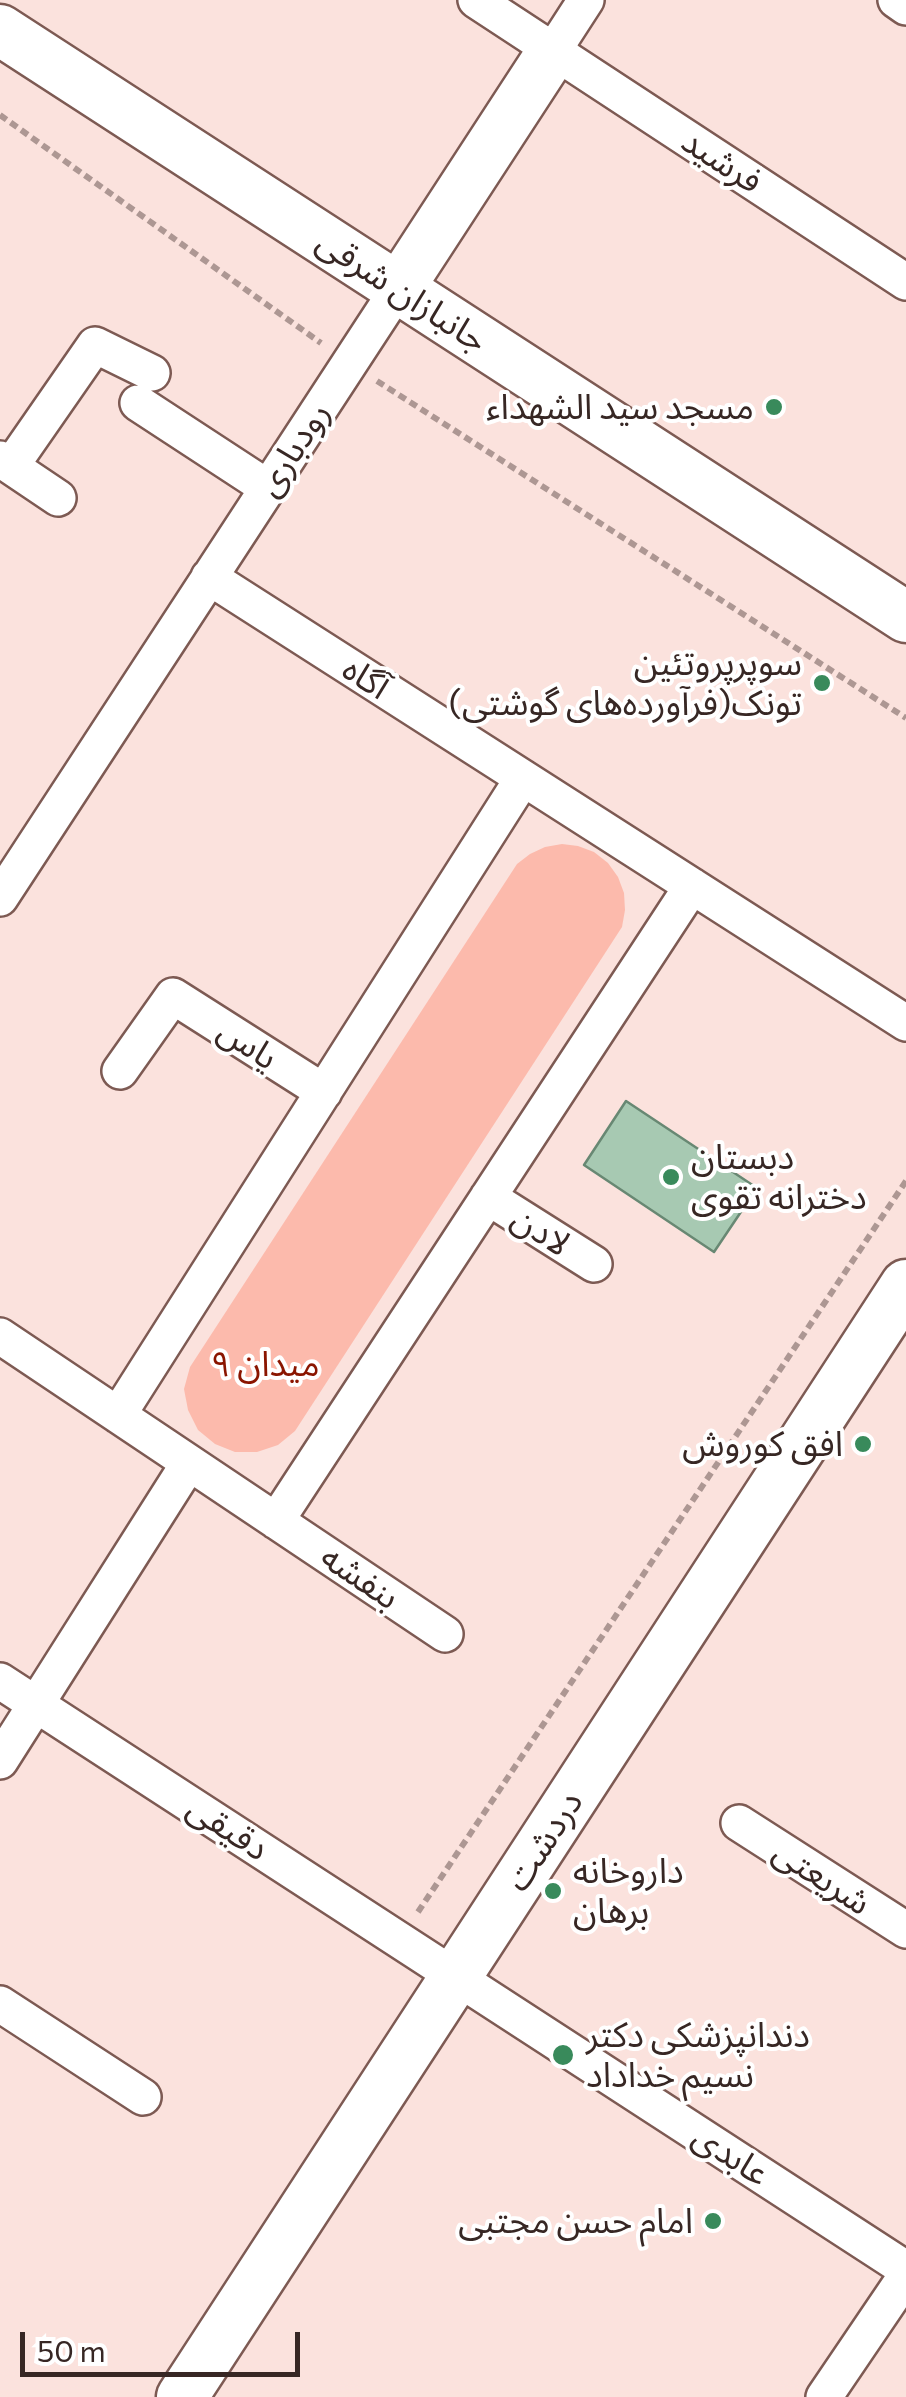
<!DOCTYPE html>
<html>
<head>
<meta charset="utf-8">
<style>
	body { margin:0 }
	#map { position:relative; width:906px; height:2397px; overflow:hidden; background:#fbe2dd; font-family:Commissioner,sans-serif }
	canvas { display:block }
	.scale { position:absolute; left:20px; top:2332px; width:280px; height:45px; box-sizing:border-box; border:5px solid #372724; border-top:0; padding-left:12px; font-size:30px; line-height:35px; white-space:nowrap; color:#372724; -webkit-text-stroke:8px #fff; paint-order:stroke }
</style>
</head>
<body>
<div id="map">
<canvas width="906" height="2397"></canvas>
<div class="scale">50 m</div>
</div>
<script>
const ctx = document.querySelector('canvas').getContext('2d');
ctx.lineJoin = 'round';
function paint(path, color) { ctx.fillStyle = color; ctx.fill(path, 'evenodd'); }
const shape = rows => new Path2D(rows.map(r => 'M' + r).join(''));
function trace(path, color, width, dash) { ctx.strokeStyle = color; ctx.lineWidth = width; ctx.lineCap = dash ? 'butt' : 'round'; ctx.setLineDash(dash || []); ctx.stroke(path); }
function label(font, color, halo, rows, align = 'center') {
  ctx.font = font + ' Commissioner,"Noto Sans Arabic",sans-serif'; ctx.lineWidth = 8; ctx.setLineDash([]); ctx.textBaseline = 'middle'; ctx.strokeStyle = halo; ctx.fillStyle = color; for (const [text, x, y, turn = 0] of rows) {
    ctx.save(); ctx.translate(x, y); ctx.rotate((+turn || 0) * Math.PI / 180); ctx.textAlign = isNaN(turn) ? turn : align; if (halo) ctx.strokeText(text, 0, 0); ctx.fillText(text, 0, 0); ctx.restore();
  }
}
const green = shape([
	[562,844,578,846,594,852,608,863,618,877,624,893,625,910,622,927,295,1431,278,1445,257,1452,235,1452,215,1444,198,1430,188,1410,184,1389,190,1367,517,864,530,854,545,847]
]);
const building = shape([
	[626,1101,757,1188,714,1252,584,1165,626,1101]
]);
const path = shape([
	[0,115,321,343],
	[377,381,906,718],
	[418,1912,906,1181]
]);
const street = shape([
	[476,0,906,282],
	[896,0,906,7],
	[553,51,586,0],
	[138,403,268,488],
	[0,459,58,498],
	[11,466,95,345,152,373],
	[209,577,906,1023],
	[0,898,398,289],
	[120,1071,173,996,324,1092],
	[488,1197,594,1264],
	[0,1336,445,1634],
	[118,1415,523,778],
	[276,1521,692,886],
	[0,1681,906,2269],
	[0,1761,189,1463],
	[739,1823,906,1930],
	[0,2004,143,2097],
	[824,2397,906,2276]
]);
const secondary = shape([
	[0,30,906,617],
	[398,289,553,51],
	[182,2397,906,1285]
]);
const markers = [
	[774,407,10,"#398a5b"],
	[822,683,10,"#398a5b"],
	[671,1177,10,"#398a5b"],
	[863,1444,10,"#398a5b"],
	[553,1891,10,"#398a5b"],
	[563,2055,12,"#398a5b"],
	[713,2221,10,"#398a5b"]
];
const streetNames = [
	["فرشید",722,161,33],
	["جانبازان شرقی",402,291,33],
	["رودباری",293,449,-57],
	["آگاه",366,678,33],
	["یاس",248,1044,33],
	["لادن",541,1231,33],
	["بنفشه",360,1577,34],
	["دقیقی",228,1828,33],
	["دردشت",544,1841,-57],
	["شریعتی",822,1877,33],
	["عابدی",731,2155,33]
];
const poiNames = [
	["مسجد سید الشهداء",754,407],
	["سوپرپروتئین",802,663],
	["تونک(فرآورده‌های گوشتی)",802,703],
	["دبستان",691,1157,"left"],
	["دخترانه تقوی",691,1197,"left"],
	["افق کوروش",843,1444],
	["داروخانه",573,1871,"left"],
	["برهان",573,1911,"left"],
	["دندانپزشکی دکتر",586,2035,"left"],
	["نسیم خداداد",586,2075,"left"],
	["امام حسن مجتبی",693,2221]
];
const parkNames = [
	["میدان ۹",265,1364]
];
paint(green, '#fcbaac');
paint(building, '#a7c9b2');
trace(building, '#688873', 2.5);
trace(street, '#7d5a53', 40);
trace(secondary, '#7d5a53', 55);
trace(path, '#ad9793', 6, [8, 5]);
trace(street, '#fff', 35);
trace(secondary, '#fff', 50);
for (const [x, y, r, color] of markers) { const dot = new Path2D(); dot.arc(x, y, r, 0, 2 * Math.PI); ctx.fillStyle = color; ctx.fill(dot); trace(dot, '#fff', 4); }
label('35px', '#372724', '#fff', streetNames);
label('35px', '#372724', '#fff', poiNames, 'right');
label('35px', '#8a1500', '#fff', parkNames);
</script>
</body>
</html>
